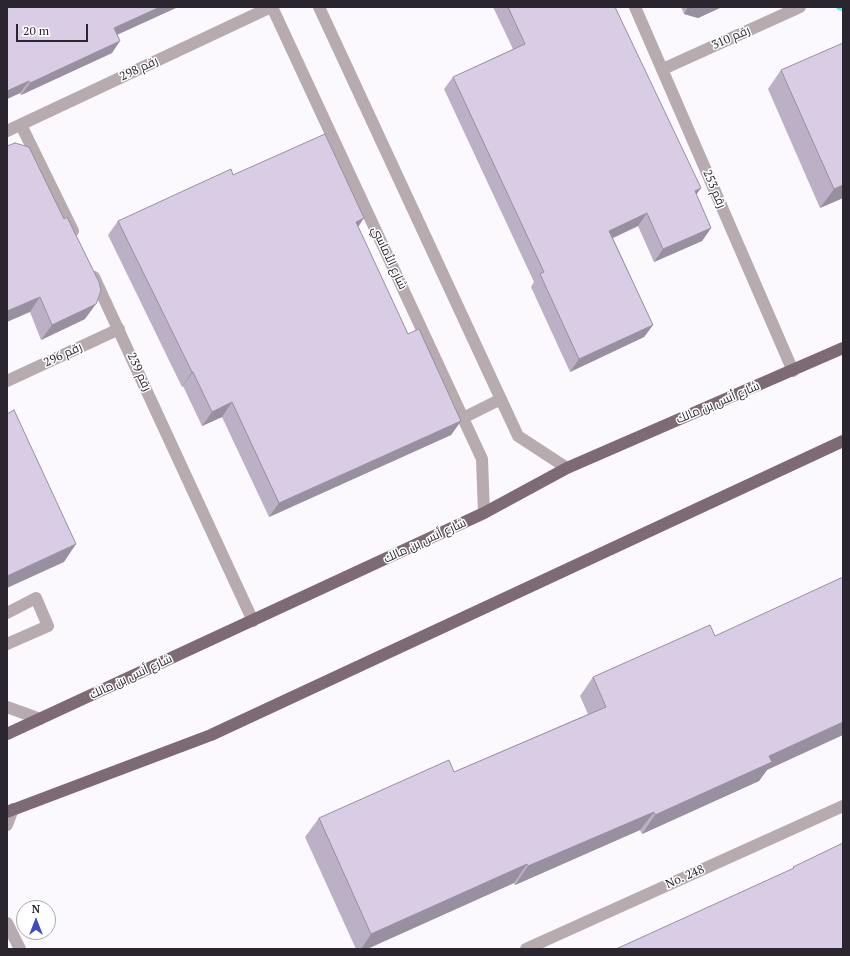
<!DOCTYPE html>
<html>
<head>
<meta charset="utf-8">
<style>
	body { margin:0 }
	#map { position:relative; width:850px; height:956px; overflow:hidden; background:#fbf9fd; font-family:"PT Serif",serif }
	canvas { display:block }
	.frame { position:absolute; inset:0; border:8px solid #2a252e; pointer-events:none }
	.north { position:absolute; left:16px; top:900px; width:40px; height:40px; box-sizing:border-box; background:#fff; border:1px solid #aaa8ab; border-radius:50%; rotate:0deg; font-size:11px; font-weight:700; line-height:16px; text-align:center; color:#2a252e }
	.north::after { content:''; display:block; margin:auto; width:14px; height:18px; background:#3f4abe; clip-path:polygon(50% 0,100% 100%,50% 72%,0 100%) }
	.scale { position:absolute; left:16px; top:24px; width:72px; height:18px; box-sizing:border-box; border:2px solid #2a252e; border-top:0; padding-left:5px; font-size:12px; line-height:14px; white-space:nowrap; color:#2a252e; -webkit-text-stroke:3px #fff; paint-order:stroke }
</style>
</head>
<body>
<div id="map">
<canvas width="850" height="956"></canvas>
<div class="frame"></div>
<div class="north">N</div>
<div class="scale">20 m</div>
</div>
<script>
const ctx = document.querySelector('canvas').getContext('2d');
ctx.lineJoin = 'round';
const shape = rows => new Path2D(rows.map(r => 'M' + r).join(''));
function trace(path, color, width, dash) { ctx.strokeStyle = color; ctx.lineWidth = width; ctx.lineCap = dash ? 'butt' : 'round'; ctx.setLineDash(dash || []); ctx.stroke(path); }
function paint(path, color) { ctx.fillStyle = color; ctx.fill(path, 'evenodd'); }
function label(font, color, halo, rows, align = 'center') {
  ctx.font = font + ' "PT Serif",Cairo,serif'; ctx.lineWidth = 3; ctx.setLineDash([]); ctx.textBaseline = 'middle'; ctx.strokeStyle = halo; ctx.fillStyle = color; for (const [text, x, y, turn = 0] of rows) {
    ctx.save(); ctx.translate(x, y); ctx.rotate((+turn || 0) * Math.PI / 180); ctx.textAlign = isNaN(turn) ? turn : align; if (halo) ctx.strokeText(text, 0, 0); ctx.fillText(text, 0, 0); ctx.restore();
  }
}
const stream = shape([
	[840,7,843,8]
]);
const service = shape([
	[7,613,36,598,48,626,7,644],
	[7,707,40,719]
]);
const minor = shape([
	[635,7,793,371],
	[663,69,800,7],
	[21,125,73,231],
	[7,131,271,7],
	[94,277,253,621],
	[7,381,119,329],
	[526,949,843,806]
]);
const tertiary = shape([
	[272,7,482,459,484,513],
	[319,7,518,436,567,468],
	[463,418,501,399],
	[7,825,13,809],
	[7,923,20,949]
]);
const primary = shape([
	[7,734,484,513,567,468,843,348],
	[7,812,211,735,843,441]
]);
const wall = shape([
	[7,7,178,7,117,35,112,53,21,95,20,93,7,99],
	[493,7,615,7,711,228,702,241,654,262,638,226,613,238,653,325,644,337,570,372,531,287,534,282,444,89,453,77,513,49],
	[681,7,722,7,698,18,684,14],
	[781,70,843,198,820,208,768,89],
	[7,146,85,319,41,340,30,312],
	[233,175,358,227,408,334,461,421,451,435,269,517,222,417,202,426,183,386,182,387,108,235,118,221],
	[593,677,767,770,759,781,642,834,640,830,515,885,514,883,367,949,356,949,305,837,319,818,454,772,588,714,580,696]
]);
const shadedWall = shape([
	[160,7,178,7,105,40,114,28],
	[688,7,722,7,698,18,684,14],
	[120,41,112,53,21,95,30,83],
	[29,81,20,93,7,99,7,91],
	[843,185,843,198,820,208,834,189],
	[701,188,692,201,695,191],
	[647,213,638,226,600,244,609,231],
	[364,218,354,233,356,222],
	[711,228,702,241,654,262,663,249],
	[40,297,30,312,7,322,7,311],
	[96,304,85,319,41,340,52,325],
	[653,325,644,337,570,372,579,359],
	[192,372,193,372,183,386,182,387],
	[232,402,222,417,202,426,212,412],
	[461,421,451,435,269,517,279,503],
	[76,544,64,562,7,588,7,576],
	[843,722,843,735,767,770,759,781,642,834,655,815,769,756],
	[654,812,640,830,515,885,528,866],
	[527,864,514,883,367,949,361,949,371,934]
]);
const building = shape([
	[7,7,160,7,114,28,120,41,30,83,29,81,7,91,7,7],
	[508,7,615,7,701,188,695,191,711,228,663,249,647,213,609,231,653,325,579,359,540,274,544,272,453,77,525,44,508,7],
	[843,43,843,185,834,189,781,70,843,43],
	[325,134,364,218,356,222,408,334,419,329,461,421,279,503,232,402,212,412,193,372,192,372,118,221,231,169,233,175,325,134],
	[15,143,29,147,64,219,67,217,99,282,101,291,96,304,52,325,40,297,7,311,7,146,15,143],
	[14,410,76,544,7,576,7,414,14,410],
	[843,577,843,722,769,756,772,762,655,815,654,812,528,866,527,864,371,934,319,818,449,760,454,772,606,707,593,677,710,625,715,636,843,577],
	[843,843,843,949,616,949,794,868,793,867,843,843]
]);
const streetNames = [
	["رقم 310",731,38,-24],
	["رقم 298",139,69,-25],
	["رقم 253",714,189,67],
	["شارع الأماسي",389,258,65],
	["رقم 296",63,355,-25],
	["رقم 239",139,372,65],
	["شارع أنس بن مالك",718,403,-23],
	["شارع أنس بن مالك",425,541,-25],
	["شارع أنس بن مالك",131,677,-25],
	["No. 248",685,877,-24]
];
trace(stream, '#5ceced', 7);
trace(service, '#b7abb0', 12);
trace(minor, '#b7abb0', 12);
trace(tertiary, '#b7abb0', 12);
trace(primary, '#7e6a74', 12);
paint(wall, '#bbb0c5');
paint(shadedWall, '#9890a0');
paint(building, '#d9cde5');
trace(building, '#9890a0', 1);
label('12px', '#2a252e', '#fff', streetNames);
</script>
</body>
</html>
